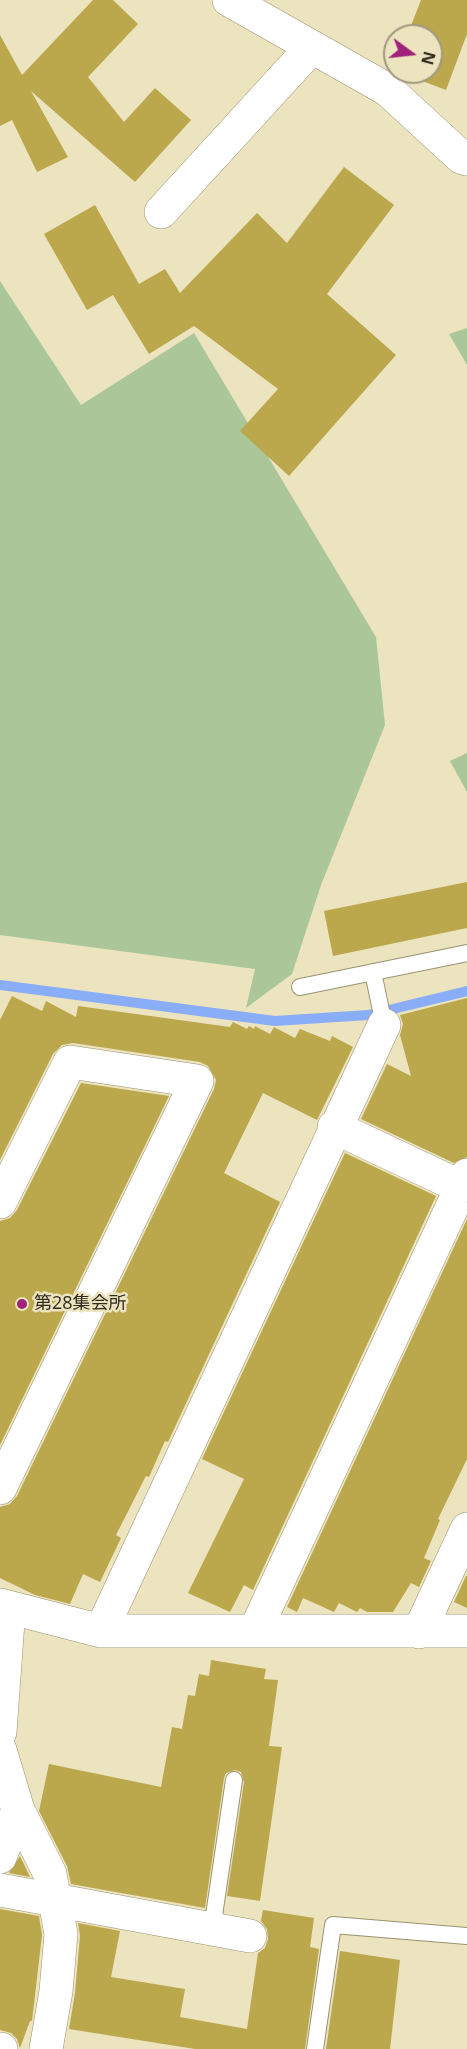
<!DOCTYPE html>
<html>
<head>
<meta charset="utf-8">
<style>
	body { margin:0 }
	#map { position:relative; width:467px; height:2049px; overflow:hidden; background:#ece3bf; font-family:"Open Sans",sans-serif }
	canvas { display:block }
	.north { position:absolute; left:383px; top:24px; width:60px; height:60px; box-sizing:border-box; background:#ece3bf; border:2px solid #a0997f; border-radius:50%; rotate:105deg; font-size:16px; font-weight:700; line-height:24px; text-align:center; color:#2f2b1e }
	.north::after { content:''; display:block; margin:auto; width:21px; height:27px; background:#9f2379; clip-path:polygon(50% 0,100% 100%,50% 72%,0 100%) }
</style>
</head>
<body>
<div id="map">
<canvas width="467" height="2049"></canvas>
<div class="north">N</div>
</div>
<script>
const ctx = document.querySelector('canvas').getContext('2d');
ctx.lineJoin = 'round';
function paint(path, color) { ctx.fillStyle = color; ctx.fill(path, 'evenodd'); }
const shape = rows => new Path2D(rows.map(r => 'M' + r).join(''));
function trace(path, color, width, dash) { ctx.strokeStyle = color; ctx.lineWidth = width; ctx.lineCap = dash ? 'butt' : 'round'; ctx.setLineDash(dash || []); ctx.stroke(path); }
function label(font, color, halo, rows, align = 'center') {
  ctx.font = font + ' "Open Sans","Noto Sans JP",sans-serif'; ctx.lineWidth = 5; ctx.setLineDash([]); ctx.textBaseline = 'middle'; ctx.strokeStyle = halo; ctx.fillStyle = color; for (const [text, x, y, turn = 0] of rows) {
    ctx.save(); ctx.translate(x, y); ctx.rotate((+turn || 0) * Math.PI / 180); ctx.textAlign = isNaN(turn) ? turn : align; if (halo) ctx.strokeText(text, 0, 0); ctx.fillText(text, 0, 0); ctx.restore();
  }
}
const green = shape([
	[0,281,81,405,194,333,376,637,385,725,321,885,292,974,246,1008,255,969,0,935],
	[467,328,467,365,449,334],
	[467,753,467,792,450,761]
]);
const stream = shape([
	[0,985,275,1021,368,1015,467,991]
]);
const building = shape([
	[93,0,113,0,138,24,88,77,124,122,155,88,191,120,135,182,31,91,68,157,37,172,12,120,0,126,0,35,22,75],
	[421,0,467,0,467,34,446,90,399,72,431,72,431,36,407,36],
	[344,167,394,205,327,294,396,355,289,476,240,431,278,389,194,326,149,354,113,295,87,310,44,234,95,205,139,284,165,269,180,293,257,213,287,243],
	[467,882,467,928,333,956,324,911],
	[12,996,42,1011,46,1001,76,1017,78,1006,230,1027,233,1022,247,1029,249,1026,254,1029,255,1026,270,1034,274,1027,295,1038,300,1029,330,1041,332,1036,353,1047,317,1120,263,1093,224,1173,280,1202,168,1442,165,1441,149,1477,146,1476,116,1535,121,1538,100,1582,83,1574,70,1604,35,1595,0,1578,0,1507,10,1504,17,1496,214,1089,216,1080,208,1066,200,1062,73,1043,62,1045,53,1054,0,1160,0,1020],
	[467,998,467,1157,454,1163,361,1119,387,1064,411,1076,400,1035,403,1024,400,1015],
	[81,1083,169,1096,0,1445,0,1221,10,1218,17,1210],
	[345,1153,436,1196,253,1590,244,1585,230,1612,188,1593,244,1479,202,1459],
	[467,1219,467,1459,438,1519,440,1520,424,1558,431,1561,419,1587,411,1583,393,1612,367,1612,360,1608,357,1612,339,1603,334,1612,303,1598,297,1612,287,1607],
	[466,1576,467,1576,467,1608,454,1602],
	[211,1660,266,1669,264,1679,278,1680,269,1746,282,1747,260,1901,227,1896,244,1782,241,1772,235,1770,226,1773,224,1778,205,1908,71,1884,67,1866,39,1811,49,1764,161,1787,172,1727,182,1729,188,1695,195,1696,199,1674,209,1676],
	[20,1856,30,1877,9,1873],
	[0,1909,39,1916,42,1935,32,2021,30,2021,20,2048,17,2039,11,2033,0,2030],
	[263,1910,314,1918,310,1947,319,1949,305,2049,195,2049,69,2029,75,1993,80,1936,78,1923,120,1931,111,1977,185,1989,180,2017,247,2029,258,1953,265,1948,268,1939,267,1929,261,1921],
	[340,1951,400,1960,390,2049,326,2049]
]);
const lane = shape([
	[373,972,384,1025],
	[300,987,467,953],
	[212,1929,234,1780],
	[315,2049,333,1925,467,1936]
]);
const street = shape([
	[229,0,388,90,461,157,467,159],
	[161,212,312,47],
	[334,1127,461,1187],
	[0,1202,70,1062,197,1081,0,1488],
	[0,1605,101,1631,467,1631],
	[101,1631,384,1025],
	[255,1631,467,1175],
	[419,1632,467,1529],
	[0,1732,9,1608],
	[0,1750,18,1810,0,1857],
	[18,1810,50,1874,61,1934,56,1991,46,2049],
	[0,1890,250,1936],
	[0,2049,1,2049]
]);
const markers = [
	[22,1304,6,"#9f2379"]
];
const poiNames = [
	["第28集会所",34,1304]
];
paint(green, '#abc699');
trace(stream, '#8aadf7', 10);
paint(building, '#bba74c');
trace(lane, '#999270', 18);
trace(street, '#999270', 34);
trace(lane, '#fff', 16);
trace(street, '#fff', 33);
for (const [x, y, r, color] of markers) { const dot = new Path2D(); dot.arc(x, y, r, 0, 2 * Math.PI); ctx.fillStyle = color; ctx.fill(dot); trace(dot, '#ece3bf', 2); }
label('18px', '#2f2b1e', '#ece3bf', poiNames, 'left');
</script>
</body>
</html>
